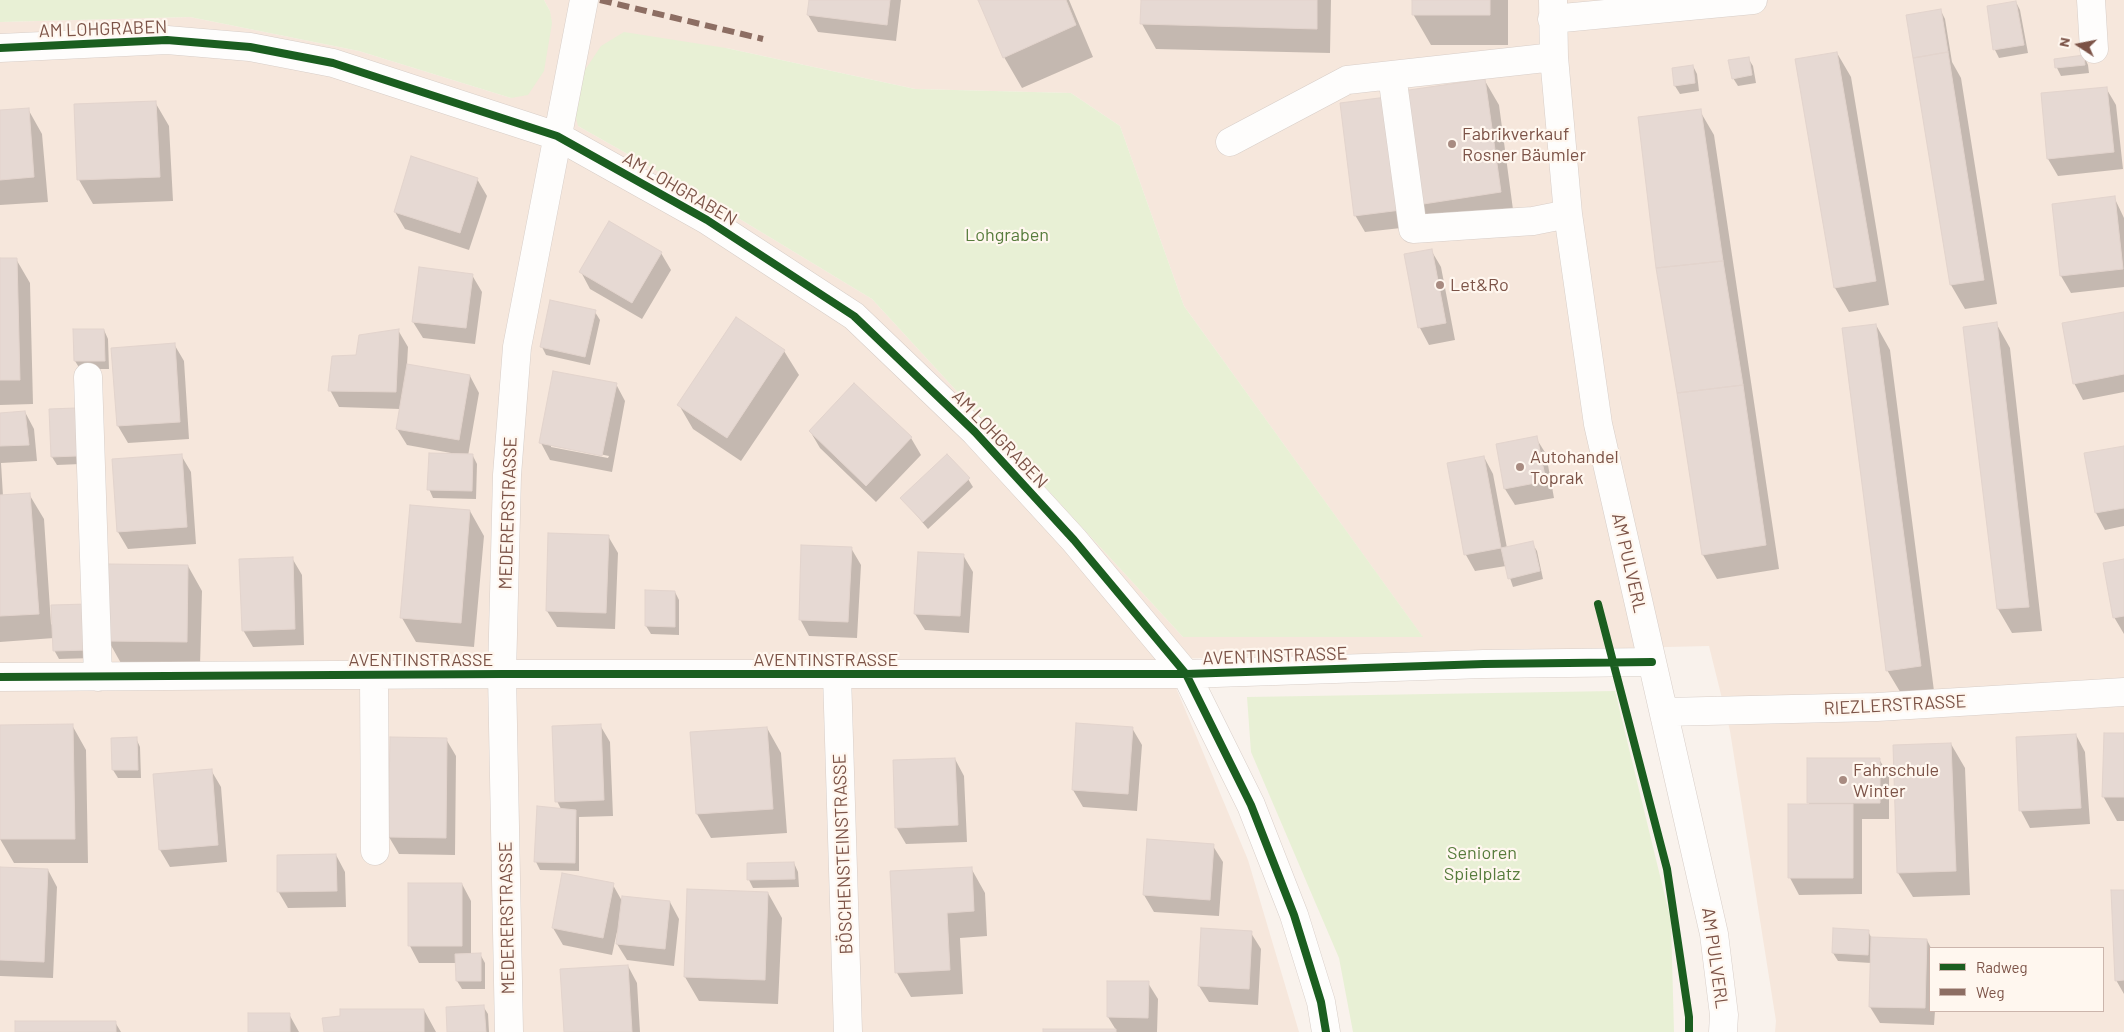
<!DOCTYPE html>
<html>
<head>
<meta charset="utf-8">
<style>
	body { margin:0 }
	#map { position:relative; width:2124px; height:1032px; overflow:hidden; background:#f9f2ec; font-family:Barlow,sans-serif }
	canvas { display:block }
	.legend { position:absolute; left:1929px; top:947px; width:175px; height:65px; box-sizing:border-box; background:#fff7ef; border:1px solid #cbb5ac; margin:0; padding:6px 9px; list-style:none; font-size:15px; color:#7c5347 }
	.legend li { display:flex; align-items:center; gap:10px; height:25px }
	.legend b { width:25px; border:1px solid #cbb5ac }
	.north { position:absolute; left:2054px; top:20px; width:50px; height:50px; -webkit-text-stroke:4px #fff7ef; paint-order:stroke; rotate:281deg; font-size:14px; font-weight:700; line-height:20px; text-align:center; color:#7c5347 }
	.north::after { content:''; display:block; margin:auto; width:18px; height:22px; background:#7c5347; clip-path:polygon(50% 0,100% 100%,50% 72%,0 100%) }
</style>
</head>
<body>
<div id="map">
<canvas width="2124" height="1032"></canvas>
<ul class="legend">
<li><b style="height:6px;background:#1b5e20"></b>Radweg</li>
<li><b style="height:6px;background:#8d6e63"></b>Weg</li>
</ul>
<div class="north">N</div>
</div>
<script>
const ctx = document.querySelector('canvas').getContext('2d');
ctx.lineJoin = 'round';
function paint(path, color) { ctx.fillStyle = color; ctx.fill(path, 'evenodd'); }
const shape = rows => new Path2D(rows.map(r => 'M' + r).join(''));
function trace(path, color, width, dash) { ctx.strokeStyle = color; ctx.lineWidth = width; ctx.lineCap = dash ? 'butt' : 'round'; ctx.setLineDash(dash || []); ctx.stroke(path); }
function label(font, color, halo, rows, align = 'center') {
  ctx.font = font + ' Barlow,sans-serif'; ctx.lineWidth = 4.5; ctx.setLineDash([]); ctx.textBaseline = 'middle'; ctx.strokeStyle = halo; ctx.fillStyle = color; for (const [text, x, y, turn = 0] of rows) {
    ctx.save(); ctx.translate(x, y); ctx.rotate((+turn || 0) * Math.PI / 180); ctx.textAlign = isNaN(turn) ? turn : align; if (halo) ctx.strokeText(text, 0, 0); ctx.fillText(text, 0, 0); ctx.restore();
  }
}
const residential = shape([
	[544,0,2124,0,2124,1032,1775,1032,1776,1021,1730,731,1709,646,1164,659,1248,860,1299,1032,0,1032,0,22,190,17,359,51,511,98,550,11],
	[726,48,915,89,1071,93,1120,126,1184,306,1422,636,1183,637,872,299,700,195,578,126],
	[1930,948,2103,948,2103,1011,1930,1011]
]);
const green = shape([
	[0,0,544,0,550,11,552,23,544,71,528,95,511,98,359,51,190,17,0,22],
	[624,32,726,48,915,89,1071,93,1120,126,1184,306,1423,637,1183,637,872,299,700,195,578,126,573,105,585,70,601,46],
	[1615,691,1671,921,1674,1032,1353,1032,1339,958,1251,752,1247,697]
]);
const shadow = shape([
	[810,0,901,0,896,41,818,32,808,15],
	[979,0,1069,0,1093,57,1022,88,1004,57],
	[1142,0,1331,0,1330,53,1156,49,1142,24],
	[1413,0,1508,0,1508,45,1431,45,1413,14],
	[2016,2,2020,10,2028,53,1999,58,1995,50],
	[1941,11,1945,19,1952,62,1961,78,1997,304,1965,309,1951,285],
	[1837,53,1851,77,1889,305,1849,312,1835,288,1796,60],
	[2084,56,2088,65,2089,73,2061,76,2057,68,2056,60],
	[1748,58,1753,66,1756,83,1738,86,1733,78],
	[1693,66,1697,74,1699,91,1680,94,1675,86],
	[1485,81,1499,105,1514,217,1433,229,1419,204],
	[2106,88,2116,105,2123,169,2058,176,2048,159],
	[155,102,169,126,173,201,93,204,79,180],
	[1342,104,1410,227,1365,232,1355,215],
	[28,109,42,134,48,202,0,205,0,111],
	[1700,111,1714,135,1779,569,1717,579,1703,555],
	[477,179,487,196,469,250,405,229,395,212],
	[2114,197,2124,218,2124,287,2071,293,2061,276,2053,205],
	[610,223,661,253,671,270,642,319,590,289,581,272],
	[1431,250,1441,267,1455,340,1429,345,1420,328,1405,255],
	[0,259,16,259,30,283,33,404,0,405],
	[472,275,482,292,475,344,423,338,413,322],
	[595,312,600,320,590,365,546,355,542,347],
	[2124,313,2124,392,2083,400,2074,383],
	[736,319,784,351,799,375,741,461,693,429,679,405],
	[1996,323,2010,348,2042,631,2012,633,1998,609],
	[1876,325,1890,350,1934,691,1902,695,1887,670],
	[104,330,108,339,109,369,80,369,75,361],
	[398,330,408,347,407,365,470,376,479,393,468,456,473,456,477,464,476,499,433,498,429,489,451,453,407,445,397,429,400,409,339,407,330,390,357,357],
	[174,344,184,361,189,439,128,443,118,426,112,349],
	[616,384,625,401,612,472,550,460,541,443],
	[551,444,609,456,608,458,551,447],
	[854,384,911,438,921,455,876,502,820,448,810,431],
	[75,410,81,464,57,465,52,457,51,411],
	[25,412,34,429,37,461,1,463,3,496,29,494,44,519,51,624,93,658,59,659,54,650,54,638,0,642,0,414],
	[1536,438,1546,454,1554,498,1515,505,1505,489],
	[2124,447,2124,526,2105,530,2096,513,2086,454],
	[181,455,191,472,196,544,128,549,118,532],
	[1484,457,1493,474,1507,548,1532,543,1537,551,1543,579,1513,587,1506,566,1475,571,1466,555],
	[968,479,973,487,928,529,902,498],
	[470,511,484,536,474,647,416,642,402,618],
	[608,536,618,553,615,629,557,627,547,611],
	[851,548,861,565,857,638,809,636,800,619],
	[963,555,973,572,969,633,925,630,915,614],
	[292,558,302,575,304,645,253,647,243,630],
	[2124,561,2124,634,2114,617],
	[188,566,202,591,200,666,122,665,108,640],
	[647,592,675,592,679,600,679,635,651,634,646,626],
	[1078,724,1132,728,1142,745,1137,811,1083,807,1073,790],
	[72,725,86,750,88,863,14,863,0,839,0,726],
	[600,725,610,742,613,816,579,817,579,871,540,870,536,862,561,809,557,801],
	[767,728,781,753,787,833,711,838,697,814],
	[2124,734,2124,821,2117,821,2103,796],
	[2076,735,2085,752,2090,824,2030,828,2021,811,2017,738],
	[136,738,140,747,141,778,118,778,113,770,112,739],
	[391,739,446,739,456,756,455,855,399,854,389,837],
	[1951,744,1965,768,1970,895,1913,897,1898,873],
	[955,759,964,776,967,842,906,844,896,827],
	[1879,759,1889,776,1889,819,1862,819,1862,894,1799,895,1790,878,1810,805,1808,802],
	[211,770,221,787,227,862,170,867,160,850],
	[1148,841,1213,846,1223,862,1219,916,1154,912,1144,895],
	[336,855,345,872,346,907,288,908,278,891],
	[794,863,798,872,799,887,753,888,749,880],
	[0,868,48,870,57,887,53,978,0,976],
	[971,868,985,893,987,936,960,938,963,994,911,997,897,973],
	[563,875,613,885,622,901,670,902,679,919,674,966,627,960,617,944,619,932,617,932,612,955,563,945,553,928],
	[462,884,471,901,471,955,480,954,485,963,485,989,462,989,457,981,457,963,419,963,410,946,409,885],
	[2124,891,2124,994,2116,980],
	[768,893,782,918,778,1004,699,1001,685,977],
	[1868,931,1872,939,1927,940,1931,948,1930,1011,1935,1011,1934,1025,1880,1023,1870,1007,1871,963,1838,961,1833,953],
	[1251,933,1261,949,1258,1005,1209,1002,1199,986],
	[628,966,637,983,640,1032,565,1032],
	[1148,983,1158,999,1157,1032,1044,1032,1116,1030,1108,1017],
	[483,1006,488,1014,489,1032,448,1032],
	[424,1010,436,1032,325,1032],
	[289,1014,299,1032,250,1032],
	[115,1022,121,1032,16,1032]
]);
const building = shape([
	[809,0,890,0,887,25,807,15,809,0],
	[978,0,1066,0,1076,25,1003,58,978,0],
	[1141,0,1317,0,1317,29,1140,24,1141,0],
	[1412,0,1490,0,1490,15,1412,15,1412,0],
	[2016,1,2024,45,1993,50,1987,6,2016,1],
	[1941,9,1948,52,1913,58,1906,15,1941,9],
	[1837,52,1876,281,1834,288,1795,59,1837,52],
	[1948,52,1984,280,1950,285,1913,58,1948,52],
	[2084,55,2085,65,2055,68,2054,59,2084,55],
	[1749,57,1752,75,1732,79,1728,60,1749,57],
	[1693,65,1695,83,1674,86,1672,68,1693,65],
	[1485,79,1501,192,1417,205,1402,91,1485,79],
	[2107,87,2114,152,2047,159,2041,93,2107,87],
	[1387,97,1401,210,1354,216,1340,103,1387,97],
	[156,101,160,177,77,180,74,104,156,101],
	[29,108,34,177,0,180,0,110,29,108],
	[1701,109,1723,261,1656,268,1638,117,1701,109],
	[411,156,478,178,460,233,394,212,411,156],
	[2115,196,2123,269,2060,276,2052,204,2115,196],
	[609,221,662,252,632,303,579,272,609,221],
	[1432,249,1446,323,1418,328,1404,254,1432,249],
	[0,258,17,258,20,380,0,380,0,258],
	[1723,261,1743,385,1677,393,1656,268,1723,261],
	[419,267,473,274,466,328,412,322,419,267],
	[550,300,596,310,585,357,540,347,550,300],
	[2124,312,2124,374,2073,384,2062,323,2124,312],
	[736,317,785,350,727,438,677,405,736,317],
	[1997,322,2029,607,1997,609,1963,327,1997,322],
	[1876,324,1921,666,1886,671,1842,328,1876,324],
	[73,329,104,329,105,361,74,361,73,329],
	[399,329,396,392,328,391,332,356,356,355,359,335,399,329],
	[175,343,180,422,117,426,111,348,175,343],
	[407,364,470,375,459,440,396,429,407,364],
	[553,371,617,383,602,456,539,443,553,371],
	[854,383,912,437,866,486,809,431,854,383],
	[1743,385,1766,545,1702,555,1677,393,1743,385],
	[76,408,77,456,51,457,49,409,76,408],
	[25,411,29,445,0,446,0,413,25,411],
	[1537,436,1546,481,1504,489,1496,444,1537,436],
	[2124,446,2124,508,2095,513,2084,453,2124,446],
	[429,453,473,454,472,491,427,490,429,453],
	[182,454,187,527,117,532,112,459,182,454],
	[947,454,970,478,923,522,900,498,947,454],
	[1484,456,1501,548,1464,555,1447,463,1484,456],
	[30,493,39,614,0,616,0,495,30,493],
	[410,505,470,510,461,623,400,618,410,505],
	[548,533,609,535,606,613,546,611,548,533],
	[1533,541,1540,571,1508,579,1501,548,1533,541],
	[801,545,852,547,848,622,799,620,801,545],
	[918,552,964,554,960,616,914,614,918,552],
	[293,557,295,629,242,631,239,559,293,557],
	[2124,559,2124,616,2113,618,2103,563,2124,559],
	[108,564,188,565,187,642,107,641,108,564],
	[645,590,675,591,675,627,645,626,645,590],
	[88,604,89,650,53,651,51,605,88,604],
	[1076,723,1133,727,1128,794,1072,790,1076,723],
	[73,724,75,839,0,839,0,725,73,724],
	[601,724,604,800,555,802,552,726,601,724],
	[767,727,773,809,696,814,690,732,767,727],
	[2104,733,2124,733,2124,797,2102,797,2104,733],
	[2076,734,2081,808,2019,811,2016,737,2076,734],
	[137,737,138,770,112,770,111,738,137,737],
	[390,737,447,738,446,838,388,837,390,737],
	[1951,743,1956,871,1897,873,1893,745,1951,743],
	[955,758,958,825,895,828,893,760,955,758],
	[1807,758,1880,758,1880,803,1807,803,1807,758],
	[212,769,218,845,159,850,153,774,212,769],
	[1788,804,1853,804,1853,878,1788,878,1788,804],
	[537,806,576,810,575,863,534,862,537,806],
	[1147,839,1214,844,1210,900,1143,895,1147,839],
	[336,854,337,891,277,892,277,855,336,854],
	[794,862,795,879,747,880,747,863,794,862],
	[0,867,48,869,44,962,0,960,0,867],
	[972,867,974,911,947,913,950,970,895,973,890,871,972,867],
	[562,873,614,883,603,938,552,928,562,873],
	[408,883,462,883,462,946,408,946,408,883],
	[687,889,768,892,765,980,684,977,687,889],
	[2111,890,2124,890,2124,980,2115,981,2111,890],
	[622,896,670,901,665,949,616,944,622,896],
	[1201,928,1252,931,1249,989,1198,986,1201,928],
	[1833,928,1869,930,1868,955,1832,953,1833,928],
	[1871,937,1927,939,1925,1008,1869,1007,1871,937],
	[481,953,481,981,456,981,455,954,481,953],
	[628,965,632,1032,564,1032,560,969,628,965],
	[1107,981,1149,981,1148,1018,1107,1017,1107,981],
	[484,1005,486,1032,447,1032,446,1007,484,1005],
	[340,1009,424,1009,424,1032,324,1032,322,1018,340,1016,340,1009],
	[248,1013,290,1013,290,1032,248,1032,248,1013],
	[15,1021,116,1021,116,1032,15,1032,15,1021],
	[1043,1029,1116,1029,1116,1032,1043,1032,1043,1029]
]);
const minor = shape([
	[1553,0,1554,57,1568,214,1598,424,1714,934,1724,1015,1723,1032],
	[2091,0,2094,49],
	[1552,19,1753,0],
	[0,48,167,40,250,47,333,63,557,136,707,220,854,316,975,432,1074,540,1186,674,1251,805,1294,915,1321,1002,1326,1032],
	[1392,75,1413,229,1533,221,1568,214],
	[1230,142,1347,80,1554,57],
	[88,377,98,677],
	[374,675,375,851],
	[837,675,848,1032],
	[0,677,502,674,1186,674,1484,664,1652,662],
	[1665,712,1877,707,2124,692],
	[509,1032,502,674,507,475,517,347,584,0]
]);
const quiet = shape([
	[600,0,763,39]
]);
const cycleway = shape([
	[0,48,167,40,250,47,333,63,557,136,707,220,854,316,975,432,1074,540,1186,674,1251,805,1294,915,1321,1002,1326,1032],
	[1598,604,1667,869,1689,1017,1689,1032],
	[0,677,502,674,1186,674,1484,664,1652,662]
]);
const markers = [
	[1452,144,5,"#a88b81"],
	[1440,285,5,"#a88b81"],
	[1520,467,5,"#a88b81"],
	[1843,780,5,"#a88b81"]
];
const streetNames = [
	["AM LOHGRABEN",103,29,-2],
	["AM LOHGRABEN",680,189,30],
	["AM LOHGRABEN",1000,439,46],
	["MEDERERSTRASSE",508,513,-88],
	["AM PULVERL",1629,563,77],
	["AVENTINSTRASSE",1275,656,-2],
	["AVENTINSTRASSE",421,660],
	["AVENTINSTRASSE",826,660],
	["RIEZLERSTRASSE",1895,705,-3],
	["BÖSCHENSTEINSTRASSE",843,854,-92],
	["MEDERERSTRASSE",507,918,-91],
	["AM PULVERL",1715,958,82]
];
const poiNames = [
	["Fabrikverkauf",1462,134],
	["Rosner Bäumler",1462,155],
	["Let&Ro",1450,285],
	["Autohandel",1530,457],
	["Toprak",1530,478],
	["Fahrschule",1853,770],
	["Winter",1853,791]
];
const parkNames = [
	["Lohgraben",1007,235],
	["Senioren",1482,853],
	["Spielplatz",1482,874]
];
paint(residential, '#f6e7dc');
paint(green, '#e8f0d5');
paint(shadow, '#0003');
paint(building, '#e6d9d3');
trace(building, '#e3d4cd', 1);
trace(minor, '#d8cec8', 29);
trace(minor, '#fefdfc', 28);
trace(quiet, '#8d6e63', 6, [12, 6]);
trace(cycleway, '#1b5e20', 8);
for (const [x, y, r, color] of markers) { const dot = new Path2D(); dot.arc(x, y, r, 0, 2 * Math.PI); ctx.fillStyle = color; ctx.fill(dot); trace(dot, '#fff7ef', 2); }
label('18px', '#7c5347', '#fff7ef', streetNames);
label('18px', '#7c5347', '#fff7ef', poiNames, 'left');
label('18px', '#577c3c', '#fff7ef', parkNames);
</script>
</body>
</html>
